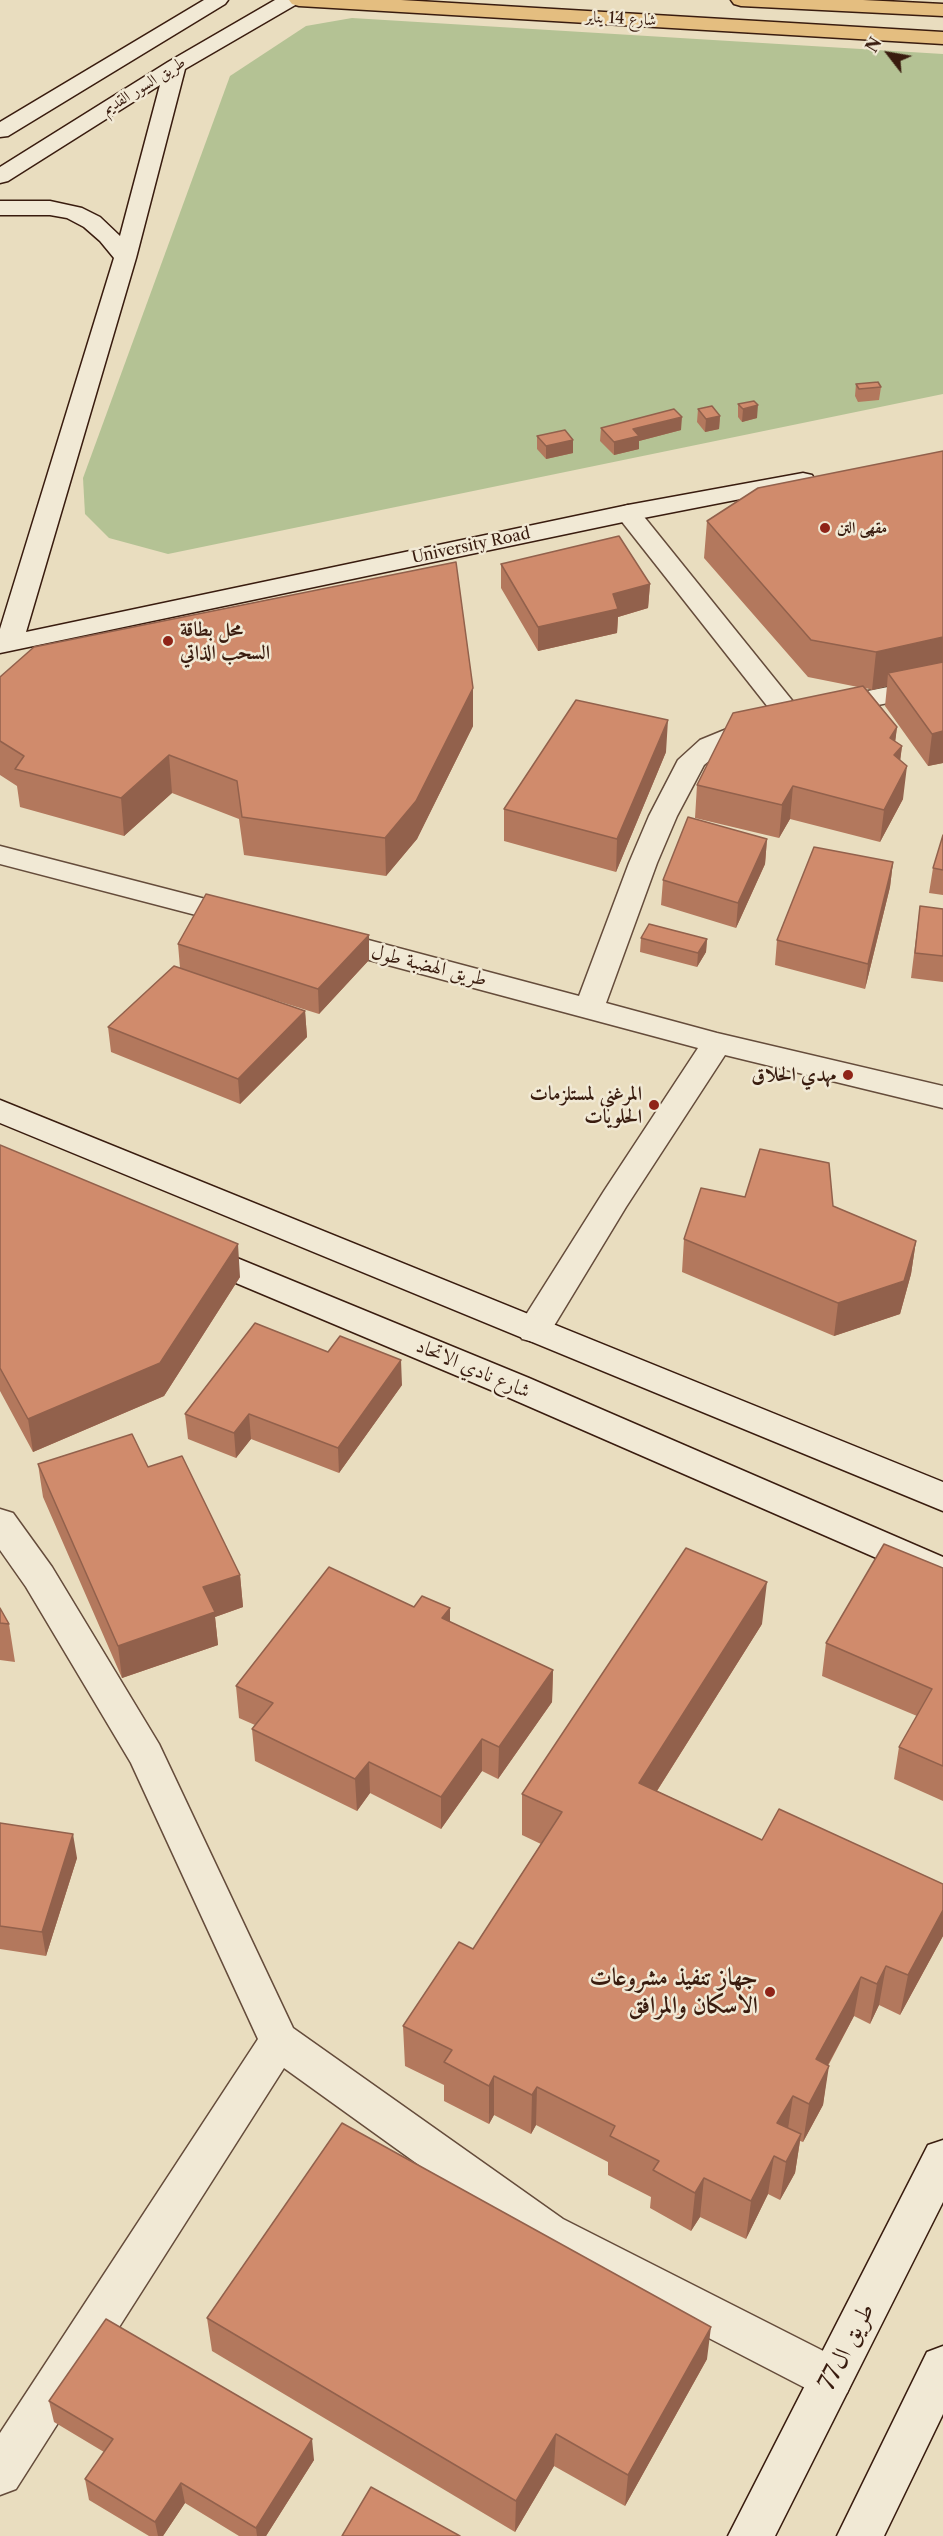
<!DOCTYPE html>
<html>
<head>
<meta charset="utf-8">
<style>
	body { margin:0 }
	#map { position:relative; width:943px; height:2536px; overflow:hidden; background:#e9ddbf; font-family:"Libre Caslon Text",serif }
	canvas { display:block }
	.north { position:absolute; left:859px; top:24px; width:60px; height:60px; -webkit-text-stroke:4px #f1e9d5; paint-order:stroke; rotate:301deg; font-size:16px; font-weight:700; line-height:24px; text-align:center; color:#391c0f }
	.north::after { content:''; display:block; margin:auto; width:21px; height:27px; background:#391c0f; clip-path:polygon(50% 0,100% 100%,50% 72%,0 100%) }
</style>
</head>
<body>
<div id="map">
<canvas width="943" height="2536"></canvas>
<div class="north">N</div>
</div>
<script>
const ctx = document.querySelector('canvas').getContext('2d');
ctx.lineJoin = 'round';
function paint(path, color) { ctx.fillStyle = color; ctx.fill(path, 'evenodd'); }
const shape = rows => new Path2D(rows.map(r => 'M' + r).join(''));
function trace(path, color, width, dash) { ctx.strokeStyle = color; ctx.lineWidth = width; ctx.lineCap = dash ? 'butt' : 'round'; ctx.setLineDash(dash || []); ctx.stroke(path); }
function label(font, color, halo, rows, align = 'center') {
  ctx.font = font + ' "Libre Caslon Text",Amiri,serif'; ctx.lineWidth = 5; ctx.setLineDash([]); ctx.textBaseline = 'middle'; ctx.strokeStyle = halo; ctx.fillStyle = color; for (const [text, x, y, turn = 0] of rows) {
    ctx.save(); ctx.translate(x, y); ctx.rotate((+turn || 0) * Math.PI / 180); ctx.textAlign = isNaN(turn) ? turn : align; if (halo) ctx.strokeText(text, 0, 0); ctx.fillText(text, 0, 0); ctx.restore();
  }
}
const green = shape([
	[352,18,943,54,943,394,168,554,109,538,85,514,83,478,230,76,306,26]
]);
const minor = shape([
	[628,505,637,508,799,709,803,715,799,721,789,723,779,721,619,518,615,513,619,508,628,505],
	[943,676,943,692,828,715,818,713,814,707,818,701,943,676],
	[761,715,771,717,775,723,771,729,720,752,704,765,677,816,657,863,606,1003,717,1033,943,1086,943,1108,725,1055,626,1207,546,1339,534,1342,522,1339,517,1330,522,1321,604,1191,698,1048,317,946,312,939,317,932,327,929,579,996,629,863,649,816,678,760,700,740,761,715],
	[0,846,252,911,257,918,252,925,242,927,0,864,0,846],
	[0,1509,13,1513,52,1567,159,1744,293,2028,563,2219,847,2363,853,2378,847,2393,831,2399,815,2393,533,2247,284,2068,16,2489,0,2495,0,2433,258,2039,131,1763,26,1587,0,1550,0,1509]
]);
const secondary = shape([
	[204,0,228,0,225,4,8,136,0,137,0,122,204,0],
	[275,0,300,0,297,4,185,69,136,258,26,632,628,505,803,473,812,475,815,480,812,485,628,521,0,653,0,629,114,258,100,241,84,227,67,218,50,215,0,215,0,201,50,201,82,208,100,217,120,236,160,85,8,181,0,183,0,167,168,62,275,0],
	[0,1100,943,1482,943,1511,0,1123,0,1100],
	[198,1242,529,1378,943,1557,943,1587,505,1396,186,1262,182,1254,186,1246,198,1242],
	[943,2140,943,2202,775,2536,728,2536,928,2145,943,2140],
	[943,2346,943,2414,884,2536,837,2536,927,2352,943,2346]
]);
const trunk = shape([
	[289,0,401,0,943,32,943,44,299,6,292,4,289,0],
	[731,0,863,0,943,4,943,16,741,6,734,4,731,0]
]);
const wall = shape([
	[856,384,881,387,879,400,858,402,855,396],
	[738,404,757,418,742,422,738,417],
	[698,409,720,416,719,429,705,432,697,422],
	[601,428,681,430,639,441,639,449,614,455,600,441],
	[537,436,573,453,546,459,537,449],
	[943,451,943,763,928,766,885,706,887,686,872,690,866,688,897,727,895,741,902,746,900,760,903,799,880,842,790,819,779,838,695,818,697,785,858,687,808,677,704,558,707,521],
	[501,564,650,584,648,608,618,617,617,633,538,651,501,588],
	[0,677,473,726,417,839,386,876,244,855,239,819,172,793,124,836,20,807,17,786,0,775],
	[666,752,616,872,504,841,504,809],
	[943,835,943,895,929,893,933,868],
	[767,839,765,864,736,928,661,905,663,880],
	[893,862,890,887,865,989,775,965,777,940],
	[920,906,943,909,943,982,911,978],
	[641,938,707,939,706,952,697,967,640,952],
	[178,944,369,960,319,1014,224,984,305,1011,307,1037,240,1104,111,1052,108,1027,180,968],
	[0,1145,240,1277,164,1396,33,1452,0,1391],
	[745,1197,833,1206,916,1241,911,1274,900,1314,834,1336,682,1272,684,1239],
	[402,1385,339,1473,251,1439,236,1458,188,1439,185,1414],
	[38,1464,148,1467,240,1575,243,1607,215,1617,218,1645,122,1678,43,1497],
	[943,1568,943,1801,894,1779,899,1747,917,1716,822,1676,826,1643],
	[414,1607,450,1622,553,1670,552,1702,498,1779,482,1771,441,1829,370,1793,357,1811,255,1761,252,1729,255,1725,239,1718,236,1686],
	[0,1608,9,1624,15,1662,0,1660],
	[762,1624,657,1791,762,1840,943,1884,943,1936,900,2015,879,2005,870,2024,854,2016,828,2066,823,2105,803,2142,800,2141,795,2173,780,2200,768,2194,746,2239,700,2217,691,2231,650,2208,651,2197,608,2175,608,2162,536,2125,531,2134,494,2115,489,2124,444,2101,444,2085,405,2066,403,2026,473,1949,541,1844,522,1835,522,1794],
	[0,1823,77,1858,46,1956,0,1949],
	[207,2318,707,2359,625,2506,554,2466,515,2532,212,2351],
	[49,2401,314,2460,266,2536,239,2536,185,2503,163,2536,149,2536,89,2500,85,2479,104,2452,54,2422]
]);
const shadedWall = shape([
	[758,405,757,418,742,422,743,409],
	[720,416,719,429,705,432,706,419],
	[682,417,681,430,639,441,639,449,614,455,614,442,633,429],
	[573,440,573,453,546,459,546,446],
	[650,584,648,608,618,617,617,633,538,651,538,627,613,594],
	[943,637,943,673,888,673,887,686,872,690,876,652],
	[473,688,473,726,417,839,386,876,385,838],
	[668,720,666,752,616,872,617,839],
	[897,727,893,760,890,738],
	[943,731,943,763,928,766,932,734],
	[902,746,898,778,894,755],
	[169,755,172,793,124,836,121,798],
	[907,766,903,799,880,842,884,810],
	[793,786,790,819,779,838,782,805],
	[767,839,765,864,736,928,738,903],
	[893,862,890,887,865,989,868,964],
	[369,935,369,960,319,1014,318,989],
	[707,939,706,952,697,967,698,953],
	[305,1011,307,1037,240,1104,238,1079],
	[916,1241,911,1274,900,1314,834,1336,838,1303],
	[238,1244,240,1277,164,1396,33,1452,28,1419],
	[401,1360,402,1385,339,1473,338,1448],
	[249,1414,251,1439,236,1458,234,1433],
	[240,1575,243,1607,215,1617,218,1645,122,1678,118,1646,203,1587],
	[767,1582,762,1624,636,1824,639,1783],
	[450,1608,450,1641,442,1618],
	[553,1670,552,1702,498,1779,499,1747],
	[482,1739,482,1771,441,1829,441,1797],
	[369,1762,370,1793,357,1811,355,1779],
	[73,1834,77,1858,46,1956,42,1932],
	[943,1910,943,1936,900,2015,908,1975],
	[886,1966,879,2005,870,2024,877,1984],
	[861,1977,854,2016,810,2098,816,2059],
	[829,2066,823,2105,803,2142,809,2104],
	[494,2076,494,2115,489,2124,489,2086],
	[537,2087,536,2125,531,2134,532,2095],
	[793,2096,787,2135,774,2156,768,2194,746,2239,751,2201,777,2123],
	[801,2134,795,2173,780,2200,786,2162],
	[704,2178,700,2217,691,2231,695,2193],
	[711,2327,707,2359,625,2506,628,2475],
	[556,2434,554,2466,515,2532,516,2501],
	[312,2439,314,2460,266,2536,257,2536,256,2528],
	[181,2483,185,2503,163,2536,158,2536,155,2522]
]);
const building = shape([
	[878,382,881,387,859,389,856,384,878,382],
	[754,401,758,405,743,409,738,404,754,401],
	[712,406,720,416,706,419,698,409,712,406],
	[674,409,682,417,633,429,639,436,614,442,601,428,674,409],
	[565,430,573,440,546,446,537,436,565,430],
	[943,451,943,637,876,652,811,640,707,521,758,488,943,451],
	[619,536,650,584,613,594,618,609,538,627,501,564,619,536],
	[456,562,473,688,416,801,385,838,242,817,237,781,169,755,121,798,15,769,24,756,0,741,0,677,34,647,456,562],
	[943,662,943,731,932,734,888,673,943,662],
	[863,686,897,727,890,738,902,746,894,755,907,766,884,810,793,786,782,805,697,785,733,713,863,686],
	[576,700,668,720,617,839,504,809,576,700],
	[688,817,767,839,738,903,663,880,688,817],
	[943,835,943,870,933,868,943,835],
	[814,847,893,862,868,964,777,940,814,847],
	[206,894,369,935,318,989,178,944,206,894],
	[920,906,943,909,943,956,915,953,920,906],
	[649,924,707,939,698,953,641,938,649,924],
	[174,966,305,1011,238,1079,108,1027,174,966],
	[0,1145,238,1244,160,1363,28,1419,0,1368,0,1145],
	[760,1149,829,1163,833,1206,916,1241,904,1281,838,1303,684,1239,701,1188,745,1197,760,1149],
	[255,1323,328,1352,340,1336,401,1360,338,1448,249,1414,234,1433,185,1414,255,1323],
	[132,1434,148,1467,182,1456,240,1575,203,1587,215,1612,118,1646,38,1464,132,1434],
	[884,1544,943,1568,943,1766,899,1747,932,1689,826,1643,884,1544],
	[686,1548,767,1582,639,1783,762,1840,779,1809,943,1884,943,1910,908,1975,886,1966,877,1984,861,1977,816,2059,829,2066,809,2104,793,2096,777,2123,801,2134,786,2162,774,2156,751,2201,704,2178,695,2193,653,2170,659,2161,610,2136,615,2126,537,2087,532,2095,494,2076,489,2086,444,2062,452,2050,403,2026,459,1942,473,1949,562,1812,522,1794,686,1548],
	[329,1567,414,1607,422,1596,450,1608,442,1618,553,1670,499,1747,482,1739,441,1797,369,1762,355,1779,252,1729,273,1703,236,1686,329,1567],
	[0,1608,9,1624,0,1623,0,1608],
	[0,1823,73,1834,42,1932,0,1926,0,1823],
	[342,2123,711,2327,628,2475,556,2434,516,2501,207,2318,342,2123],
	[106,2319,312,2439,256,2528,181,2483,155,2522,85,2479,113,2439,49,2401,106,2319],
	[371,2487,460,2536,342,2536,371,2487]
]);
const markers = [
	[825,528,6,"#8f2418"],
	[168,641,6,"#8f2418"],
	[848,1075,6,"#8f2418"],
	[654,1105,6,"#8f2418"],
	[770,1992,6,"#8f2418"]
];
const farStreetnames = [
	["شارع 14 يناير",621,19,3],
	["طريق السور القديم",144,86,-32],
	["University Road",471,546,-12]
];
const farPoinames = [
	["مقهى التن",837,528]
];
const poiNames = [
	["محل بطاقة",180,630,"left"],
	["السحب الذاتي",180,653,"left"],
	["مهدي الحلاق",836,1075],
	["المرغني لمستلزمات",642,1094],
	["الحلويات",642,1117]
];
const streetNames = [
	["طريق الهضبة طول",429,966,14],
	["شارع نادي الاتحاد",473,1369,23]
];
const nearPoinames = [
	["جهاز تنفيذ مشروعات",758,1978],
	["الاسكان والمرافق",758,2006]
];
const nearStreetnames = [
	["طريق ال77",847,2347,-63]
];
paint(green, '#b4c294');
trace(minor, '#654c3b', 3);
trace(secondary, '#391c0f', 3);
trace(trunk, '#391c0f', 3);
paint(minor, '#f1e9d5');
paint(secondary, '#f1e9d5');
paint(trunk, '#e4be80');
paint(wall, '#b3785d');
paint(shadedWall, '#92614c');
paint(building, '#d08b6c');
trace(building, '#92614c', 1.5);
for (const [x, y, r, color] of markers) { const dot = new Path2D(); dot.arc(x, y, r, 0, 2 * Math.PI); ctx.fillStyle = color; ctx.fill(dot); trace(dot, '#f1e9d5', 2); }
label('16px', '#391c0f', '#f1e9d5', farStreetnames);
label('bold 16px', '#391c0f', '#f1e9d5', farPoinames, 'left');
label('bold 20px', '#391c0f', '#f1e9d5', poiNames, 'right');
label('20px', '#391c0f', '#f1e9d5', streetNames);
label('bold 24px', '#391c0f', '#f1e9d5', nearPoinames, 'right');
label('24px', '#391c0f', '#f1e9d5', nearStreetnames);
</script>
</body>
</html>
